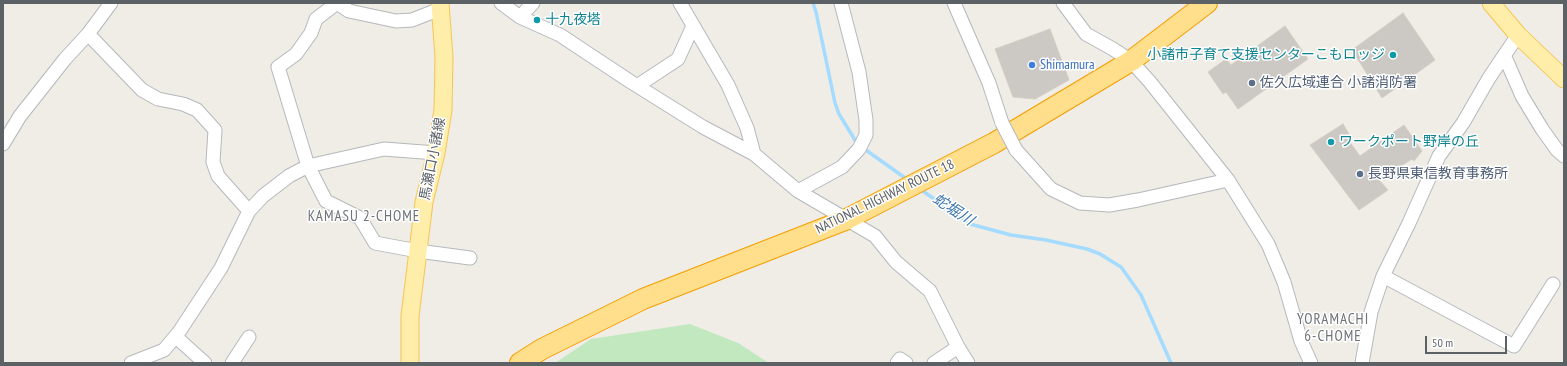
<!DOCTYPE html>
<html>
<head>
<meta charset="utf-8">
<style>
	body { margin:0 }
	#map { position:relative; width:1567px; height:366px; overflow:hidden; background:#efede5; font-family:"PT Sans Narrow",sans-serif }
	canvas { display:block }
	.frame { position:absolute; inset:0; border:4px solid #5c6166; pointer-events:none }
	.scale { position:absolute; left:1425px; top:336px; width:82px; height:18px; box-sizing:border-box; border:2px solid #5c6166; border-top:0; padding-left:5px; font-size:12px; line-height:14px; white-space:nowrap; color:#5c6166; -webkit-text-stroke:3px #fff; paint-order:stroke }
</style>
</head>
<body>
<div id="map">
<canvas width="1567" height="366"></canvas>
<div class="frame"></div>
<div class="scale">50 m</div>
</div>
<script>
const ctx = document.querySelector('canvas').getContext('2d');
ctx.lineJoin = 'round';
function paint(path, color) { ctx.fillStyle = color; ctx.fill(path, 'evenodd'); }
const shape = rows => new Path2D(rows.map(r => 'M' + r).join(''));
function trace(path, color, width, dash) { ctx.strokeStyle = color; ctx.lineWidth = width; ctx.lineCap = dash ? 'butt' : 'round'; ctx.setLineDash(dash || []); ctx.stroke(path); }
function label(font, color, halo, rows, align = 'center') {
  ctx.font = font + ' "PT Sans Narrow","Noto Sans JP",sans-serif'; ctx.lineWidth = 3; ctx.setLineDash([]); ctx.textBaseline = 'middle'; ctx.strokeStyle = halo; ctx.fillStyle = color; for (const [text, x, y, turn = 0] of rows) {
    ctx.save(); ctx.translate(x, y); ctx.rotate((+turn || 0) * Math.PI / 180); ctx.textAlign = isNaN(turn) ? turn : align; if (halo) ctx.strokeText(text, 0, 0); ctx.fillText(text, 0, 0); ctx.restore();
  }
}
const green = shape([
	[690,324,738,343,769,363,555,363,591,339]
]);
const stream = shape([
	[813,3,816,12,835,103,839,114,858,145],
	[863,148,908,180],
	[920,189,970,224,1011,235,1046,240,1087,249,1100,254,1121,267,1141,295,1171,363]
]);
const building = shape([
	[1403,13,1435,60,1382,98,1352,50,1403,13],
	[1285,26,1308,59,1238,109,1226,92,1223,94,1208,72,1226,59,1231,65,1285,26],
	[1050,29,1069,80,1035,99,1013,97,995,49,1050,29],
	[1343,124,1352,139,1349,141,1360,156,1404,125,1422,151,1414,161,1412,159,1379,180,1388,190,1359,210,1310,145,1343,124]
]);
const minor = shape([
	[337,3,316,19,311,33,296,54,278,67,308,166,326,201,360,218,375,243,418,251,470,258],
	[337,3,349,11,396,21,412,20,440,9],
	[501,3,520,17,560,35,631,82,703,127,754,154,798,191,875,236,896,262,930,291,958,347,968,363],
	[680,3,728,85,747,128,754,154],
	[954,3,989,83,1002,123],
	[1063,3,1086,34,1113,49,1131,61,1150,82,1228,180,1268,244,1284,282,1301,341,1311,363],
	[520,17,533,3],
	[88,34,142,90,158,99,183,104,197,110,215,130,213,162,218,176,249,211],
	[1505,57,1522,96,1542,129,1557,150,1564,156],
	[637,86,678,59,693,26],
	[3,144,20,116,65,59,88,34,111,3],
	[1016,150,1051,189,1080,203,1109,205,1138,200,1228,180],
	[798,191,842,167,859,149,866,135,866,120,859,72,841,3],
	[1383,276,1514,346,1553,284],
	[176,337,205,363],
	[131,363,164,350,179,332,221,268,249,211,263,196,289,176,308,166,384,149,436,153],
	[232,363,249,337],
	[897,363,900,359,906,363],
	[934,363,958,347],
	[1362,363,1371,312,1383,276,1409,223,1439,156,1463,123,1489,78,1518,35]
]);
const major = shape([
	[1491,3,1518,35,1564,79],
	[410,363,410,316,424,202,436,153,443,110,444,57,440,3]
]);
const highway = shape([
	[520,363,542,349,643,299,845,220,994,143,1131,61,1207,3]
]);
const minorBridge = shape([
	[1002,123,1016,150]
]);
const markers = [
	[537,20,4,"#0f9aa8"],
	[1393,55,4,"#0f9aa8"],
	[1032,65,4,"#3f7fe0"],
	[1252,83,4,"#5c6f8a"],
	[1331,142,4,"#0f9aa8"],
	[1360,174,4,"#5c6f8a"]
];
const cultureNames = [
	["十九夜塔",545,20],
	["小諸市子育て支援センターこもロッジ",1385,55,"right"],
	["ワークポート野岸の丘",1339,142]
];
const shopNames = [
	["Shimamura",1040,65]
];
const serviceNames = [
	["佐久広域連合 小諸消防署",1260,83],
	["長野県東信教育事務所",1368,174]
];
const streetNames = [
	["馬瀬口小諸線",433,159,-79],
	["NATIONAL HIGHWAY ROUTE 18",885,197,-26]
];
const waterNames = [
	["蛇堀川",953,210,33]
];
const neighbourhoodNames = [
	["KAMASU 2-CHOME",364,217],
	["YORAMACHI",1333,320],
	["6-CHOME",1333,337]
];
paint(green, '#c2e8c0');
trace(stream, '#a5dbff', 3.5);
paint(building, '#ccc9c4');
trace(building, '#d4cec3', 1);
trace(minor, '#b5b8bc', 15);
trace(major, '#f6c457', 19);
trace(highway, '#f49f00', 22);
trace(minor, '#fff', 13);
trace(major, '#fea', 17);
trace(highway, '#ffde8c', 20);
trace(minorBridge, '#b5b8bc', 15, []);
trace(minorBridge, '#fff', 13);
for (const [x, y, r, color] of markers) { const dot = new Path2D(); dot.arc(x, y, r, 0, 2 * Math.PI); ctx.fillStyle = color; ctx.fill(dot); trace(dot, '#fff', 1.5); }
label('14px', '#0d838f', '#fff', cultureNames, 'left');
label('14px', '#366cbe', '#fff', shopNames, 'left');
label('14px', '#4e5e75', '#fff', serviceNames, 'left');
label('14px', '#5c6166', '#fff', streetNames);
label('italic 15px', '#3c76ac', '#fff', waterNames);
ctx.letterSpacing = '1px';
label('15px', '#6d7378', '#fff', neighbourhoodNames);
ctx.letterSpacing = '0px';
</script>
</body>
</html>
